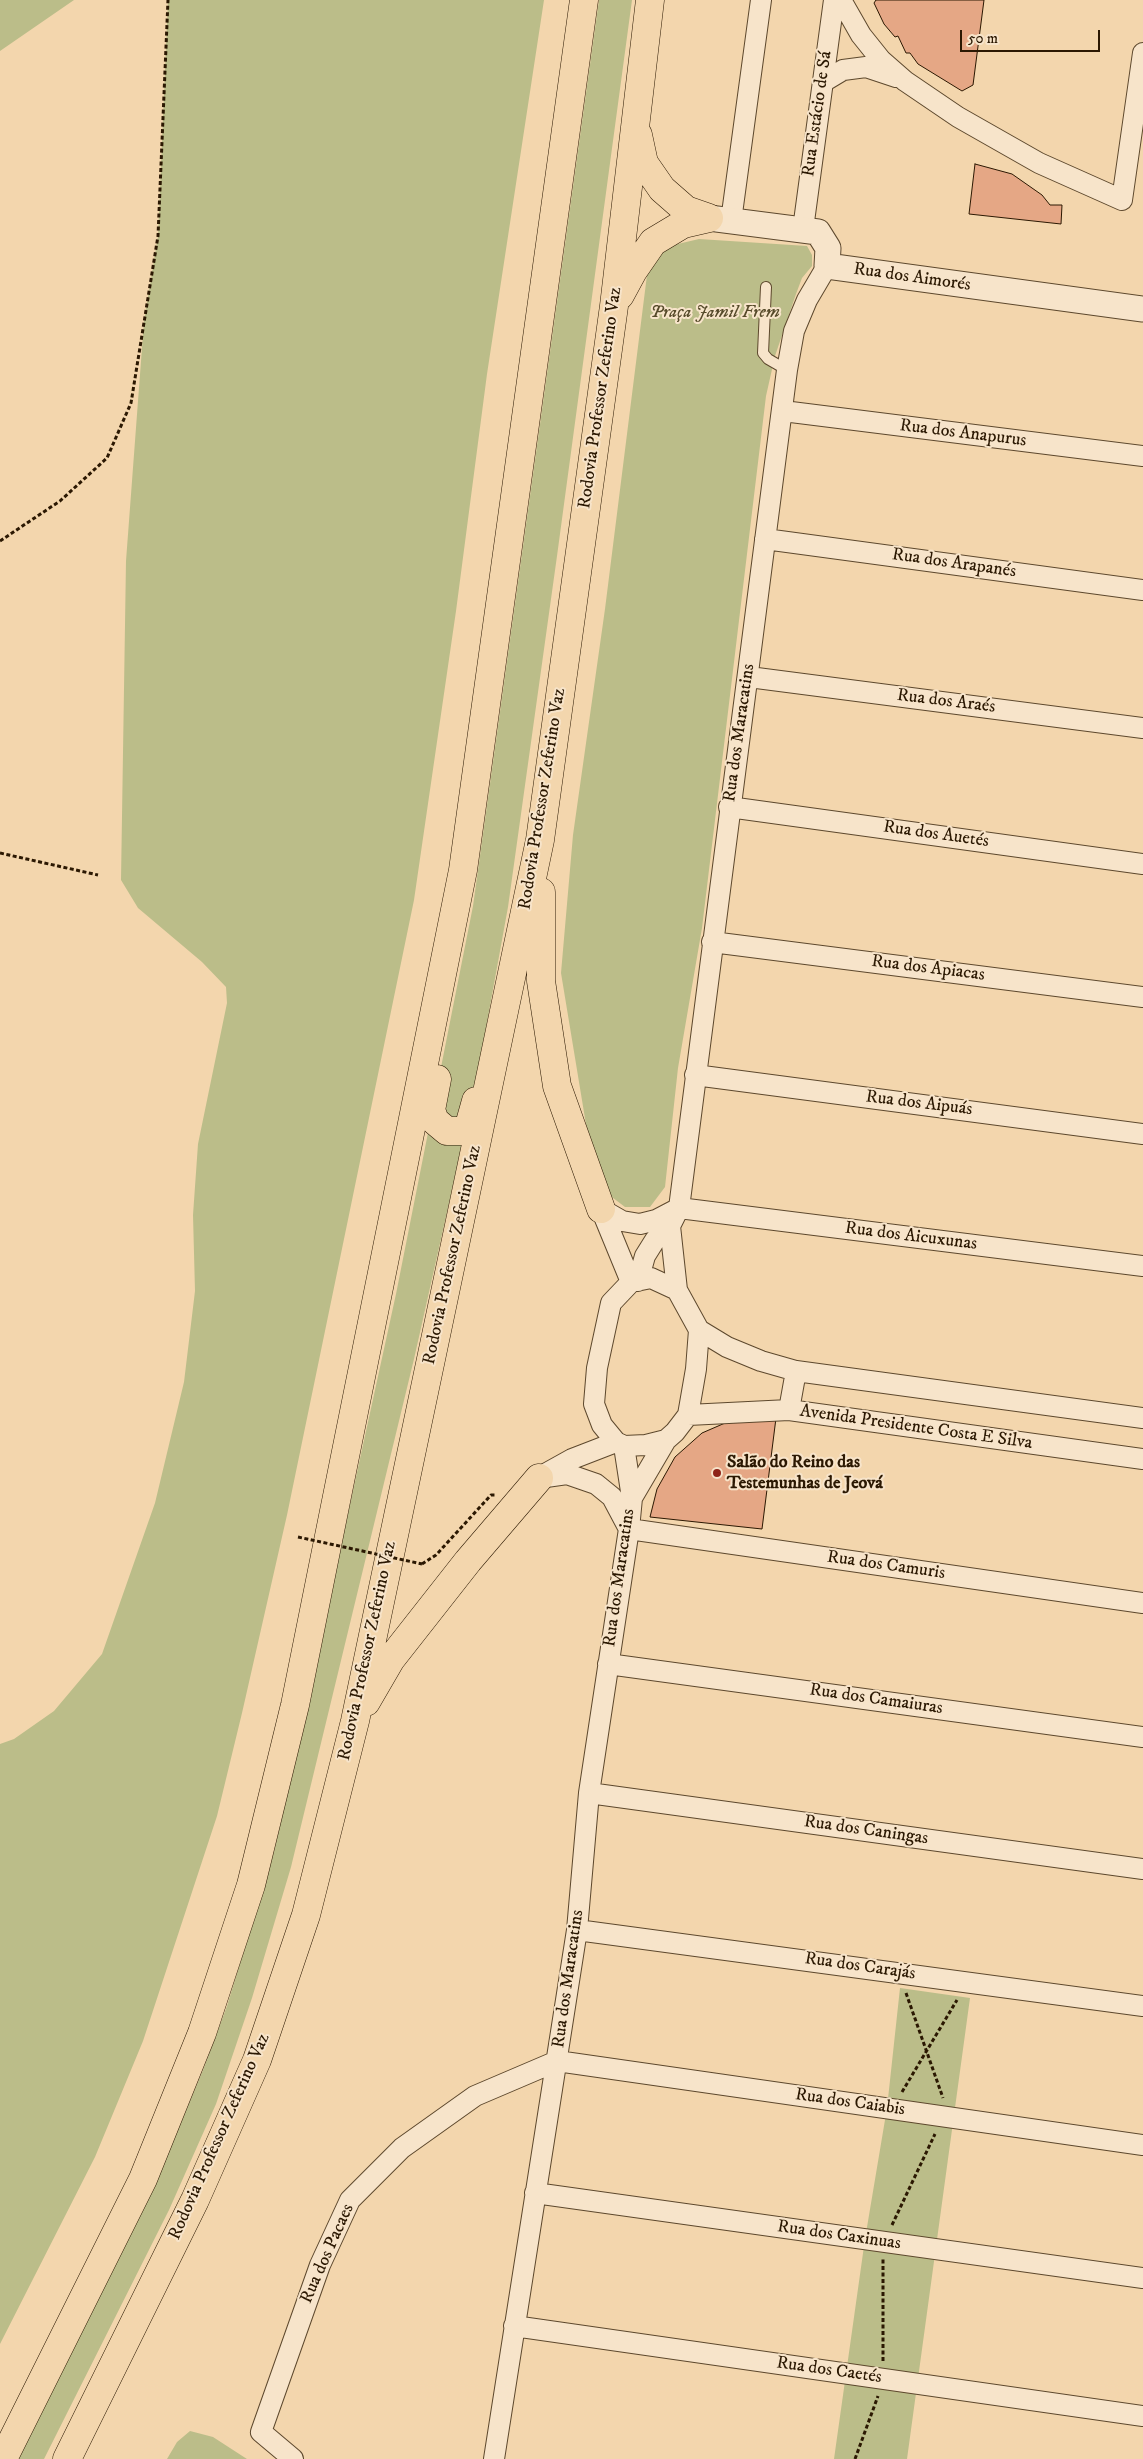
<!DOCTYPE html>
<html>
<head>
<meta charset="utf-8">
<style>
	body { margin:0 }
	#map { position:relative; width:1143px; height:2459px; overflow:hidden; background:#f3d6ad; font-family:"IM FELL DW Pica",serif }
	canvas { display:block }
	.scale { position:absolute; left:960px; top:30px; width:140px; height:22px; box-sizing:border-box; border:2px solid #2b1802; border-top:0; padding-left:6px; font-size:15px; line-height:18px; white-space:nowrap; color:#2b1802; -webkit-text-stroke:4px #f7e4ca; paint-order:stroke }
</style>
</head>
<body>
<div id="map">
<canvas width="1143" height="2459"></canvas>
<div class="scale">50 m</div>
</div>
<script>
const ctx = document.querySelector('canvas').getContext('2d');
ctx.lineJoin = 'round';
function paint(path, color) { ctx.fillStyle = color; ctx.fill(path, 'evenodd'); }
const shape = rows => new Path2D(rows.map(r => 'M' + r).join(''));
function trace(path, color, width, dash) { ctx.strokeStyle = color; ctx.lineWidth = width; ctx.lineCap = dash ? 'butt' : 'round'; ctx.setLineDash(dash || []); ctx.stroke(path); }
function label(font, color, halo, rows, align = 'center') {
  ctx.font = font + ' "IM FELL DW Pica",serif'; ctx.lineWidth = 4; ctx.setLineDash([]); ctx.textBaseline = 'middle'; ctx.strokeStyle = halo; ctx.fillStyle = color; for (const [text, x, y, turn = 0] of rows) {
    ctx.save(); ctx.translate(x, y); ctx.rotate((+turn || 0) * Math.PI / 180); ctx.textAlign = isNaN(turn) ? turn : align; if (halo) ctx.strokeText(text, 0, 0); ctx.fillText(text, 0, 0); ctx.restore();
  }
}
const green = shape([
	[0,0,74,0,0,51],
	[168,0,544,0,487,374,456,611,414,900,287,1515,242,1713,217,1816,143,2041,95,2157,0,2344,0,1744,14,1739,54,1711,102,1654,155,1503,184,1382,195,1291,193,1215,198,1144,227,1003,226,987,202,962,138,908,121,880,126,561,144,321,158,236],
	[599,0,632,0,557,556,508,907,476,1083,414,1359,291,1867,252,1998,216,2104,169,2210,44,2459,16,2459,152,2191,203,2070,227,2006,274,1852,396,1294,473,906],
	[699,239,807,246,812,255,812,266,802,278,796,294,775,356,766,396,702,928,678,1068,665,1187,650,1207,625,1207,596,1185,561,973,573,835,605,609,647,275,665,247],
	[900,1988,970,1998,907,2459,834,2459,865,2239,887,2108],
	[190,2431,213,2437,247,2459,167,2459,177,2442]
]);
const building = shape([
	[876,0,984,0,973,85,962,91,918,64,910,53,906,53,898,36,895,37,884,24,874,3,876,0],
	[975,164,1012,174,1042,195,1050,205,1062,205,1061,224,969,214,975,164],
	[776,1418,762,1529,650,1517,657,1489,675,1457,702,1433,732,1420,776,1418]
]);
const path = shape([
	[0,541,60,501,107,458,131,403,158,236,168,0],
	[0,853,98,875],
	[422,1564,436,1555,491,1495,495,1495],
	[906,1993,943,2098],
	[902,2092,957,2000],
	[892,2225,935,2134],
	[883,2361,883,2259],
	[855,2459,878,2396]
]);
const service = shape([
	[766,287,763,353,768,359,787,370]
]);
const minor = shape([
	[841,0,861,35,881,60,905,81,958,117,1039,163,1122,200,1143,53],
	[823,82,843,70,866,67,896,77],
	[731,221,761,0],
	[803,229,834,0],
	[783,411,1143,456],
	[765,539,1143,590],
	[749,677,1143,728],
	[729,807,1143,864],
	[712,942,1143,997],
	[695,1075,1143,1134],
	[601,1209,622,1221,640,1224,656,1220,679,1208,1143,1266],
	[601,1209,631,1282],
	[670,1226,677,1290],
	[651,1278,677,1290,699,1330,696,1369,688,1415,675,1432,666,1440,646,1445,624,1446,616,1442,602,1425,594,1404,597,1368,611,1303,631,1282,651,1278],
	[638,1281,645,1256,655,1240,670,1226,679,1208,787,370,794,331,807,300,827,266],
	[699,1330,727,1347,761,1361,796,1371,1143,1418],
	[789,1410,796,1371],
	[688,1415,789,1410,1143,1459],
	[545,1474,572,1459,616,1442],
	[539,1478,567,1474,596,1484,612,1497,629,1529,1143,1603],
	[632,1498,666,1440],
	[608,1664,1143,1737],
	[589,1793,1143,1869],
	[577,1930,1143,2006],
	[535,2193,1143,2278],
	[514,2326,1143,2416],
	[293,2459,261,2432,320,2265,350,2200,402,2148,475,2096,557,2061,1143,2145],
	[494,2459,577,1930,589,1793,629,1529,632,1498,624,1446]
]);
const tertiary = shape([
	[709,218,818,232,828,248,827,266,1143,309]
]);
const motorway = shape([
	[638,135,644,163,662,189,686,210,709,218],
	[620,295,633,271,653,242,683,224,709,218],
	[541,892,541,981,557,1086,601,1209],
	[437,1079,431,1110,435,1121,447,1131,463,1131,469,1126,476,1101],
	[366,1702,391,1659,468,1561,539,1478],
	[3,2459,143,2179,202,2033,251,1885,295,1705,463,870,584,0],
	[67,2459,195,2200,257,2060,306,1915,355,1721,540,840,614,306,650,0]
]);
const pathBridge = shape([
	[298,1537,422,1564]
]);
const markers = [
	[717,1473,5,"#8f2418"]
];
const streetNames = [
	["Rua Estácio de Sá",818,114,-82],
	["Rua dos Aimorés",912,278,8],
	["Rodovia Professor Zeferino Vaz",601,398,-82],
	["Rua dos Anapurus",963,434,7],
	["Rua dos Arapanés",954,564,8],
	["Rua dos Araés",946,702,7],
	["Rua dos Maracatins",740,733,-82],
	["Rodovia Professor Zeferino Vaz",543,799,-81],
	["Rua dos Auetés",936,835,8],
	["Rua dos Apiacas",928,969,7],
	["Rua dos Aipuás",919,1104,7],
	["Rua dos Aicuxunas",911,1237,7],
	["Rodovia Professor Zeferino Vaz",453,1255,-78],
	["Avenida Presidente Costa E Silva",916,1428,8],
	["Rua dos Camuris",886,1566,8],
	["Rua dos Maracatins",620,1578,-82],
	["Rodovia Professor Zeferino Vaz",368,1651,-78],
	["Rua dos Camaiuras",876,1700,8],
	["Rua dos Caningas",866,1831,8],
	["Rua dos Carajás",860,1967,8],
	["Rua dos Maracatins",569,1979,-82],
	["Rua dos Caiabis",850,2103,8],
	["Rodovia Professor Zeferino Vaz",220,2137,-66],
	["Rua dos Caxinuas",839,2236,8],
	["Rua dos Pacaes",328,2254,-66],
	["Rua dos Caetés",829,2371,8]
];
const parkNames = [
	["Praça Jamil Frem",715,313]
];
const poiNames = [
	["Salão do Reino das",727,1463],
	["Testemunhas de Jeová",727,1484]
];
paint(green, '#bbbd89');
paint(building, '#e5a785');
trace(building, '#2b1802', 1);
trace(service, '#5d482d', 12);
trace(minor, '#5d482d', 22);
trace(tertiary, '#5d482d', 27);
trace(motorway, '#2b1802', 29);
trace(path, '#2b1802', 3, [4, 2.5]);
trace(service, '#f7e4ca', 10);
trace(minor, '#f7e4ca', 20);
trace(tertiary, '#f7e4ca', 25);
trace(motorway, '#f3d6ad', 28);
trace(pathBridge, '#2b1802', 3, [4, 2.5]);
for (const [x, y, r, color] of markers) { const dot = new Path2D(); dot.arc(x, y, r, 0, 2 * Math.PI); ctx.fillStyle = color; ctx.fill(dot); trace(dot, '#f7e4ca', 2); }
label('18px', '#2b1802', '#f7e4ca', streetNames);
label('italic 18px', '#564a2a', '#f7e4ca', parkNames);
label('bold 18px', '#2b1802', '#f7e4ca', poiNames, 'left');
</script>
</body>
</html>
